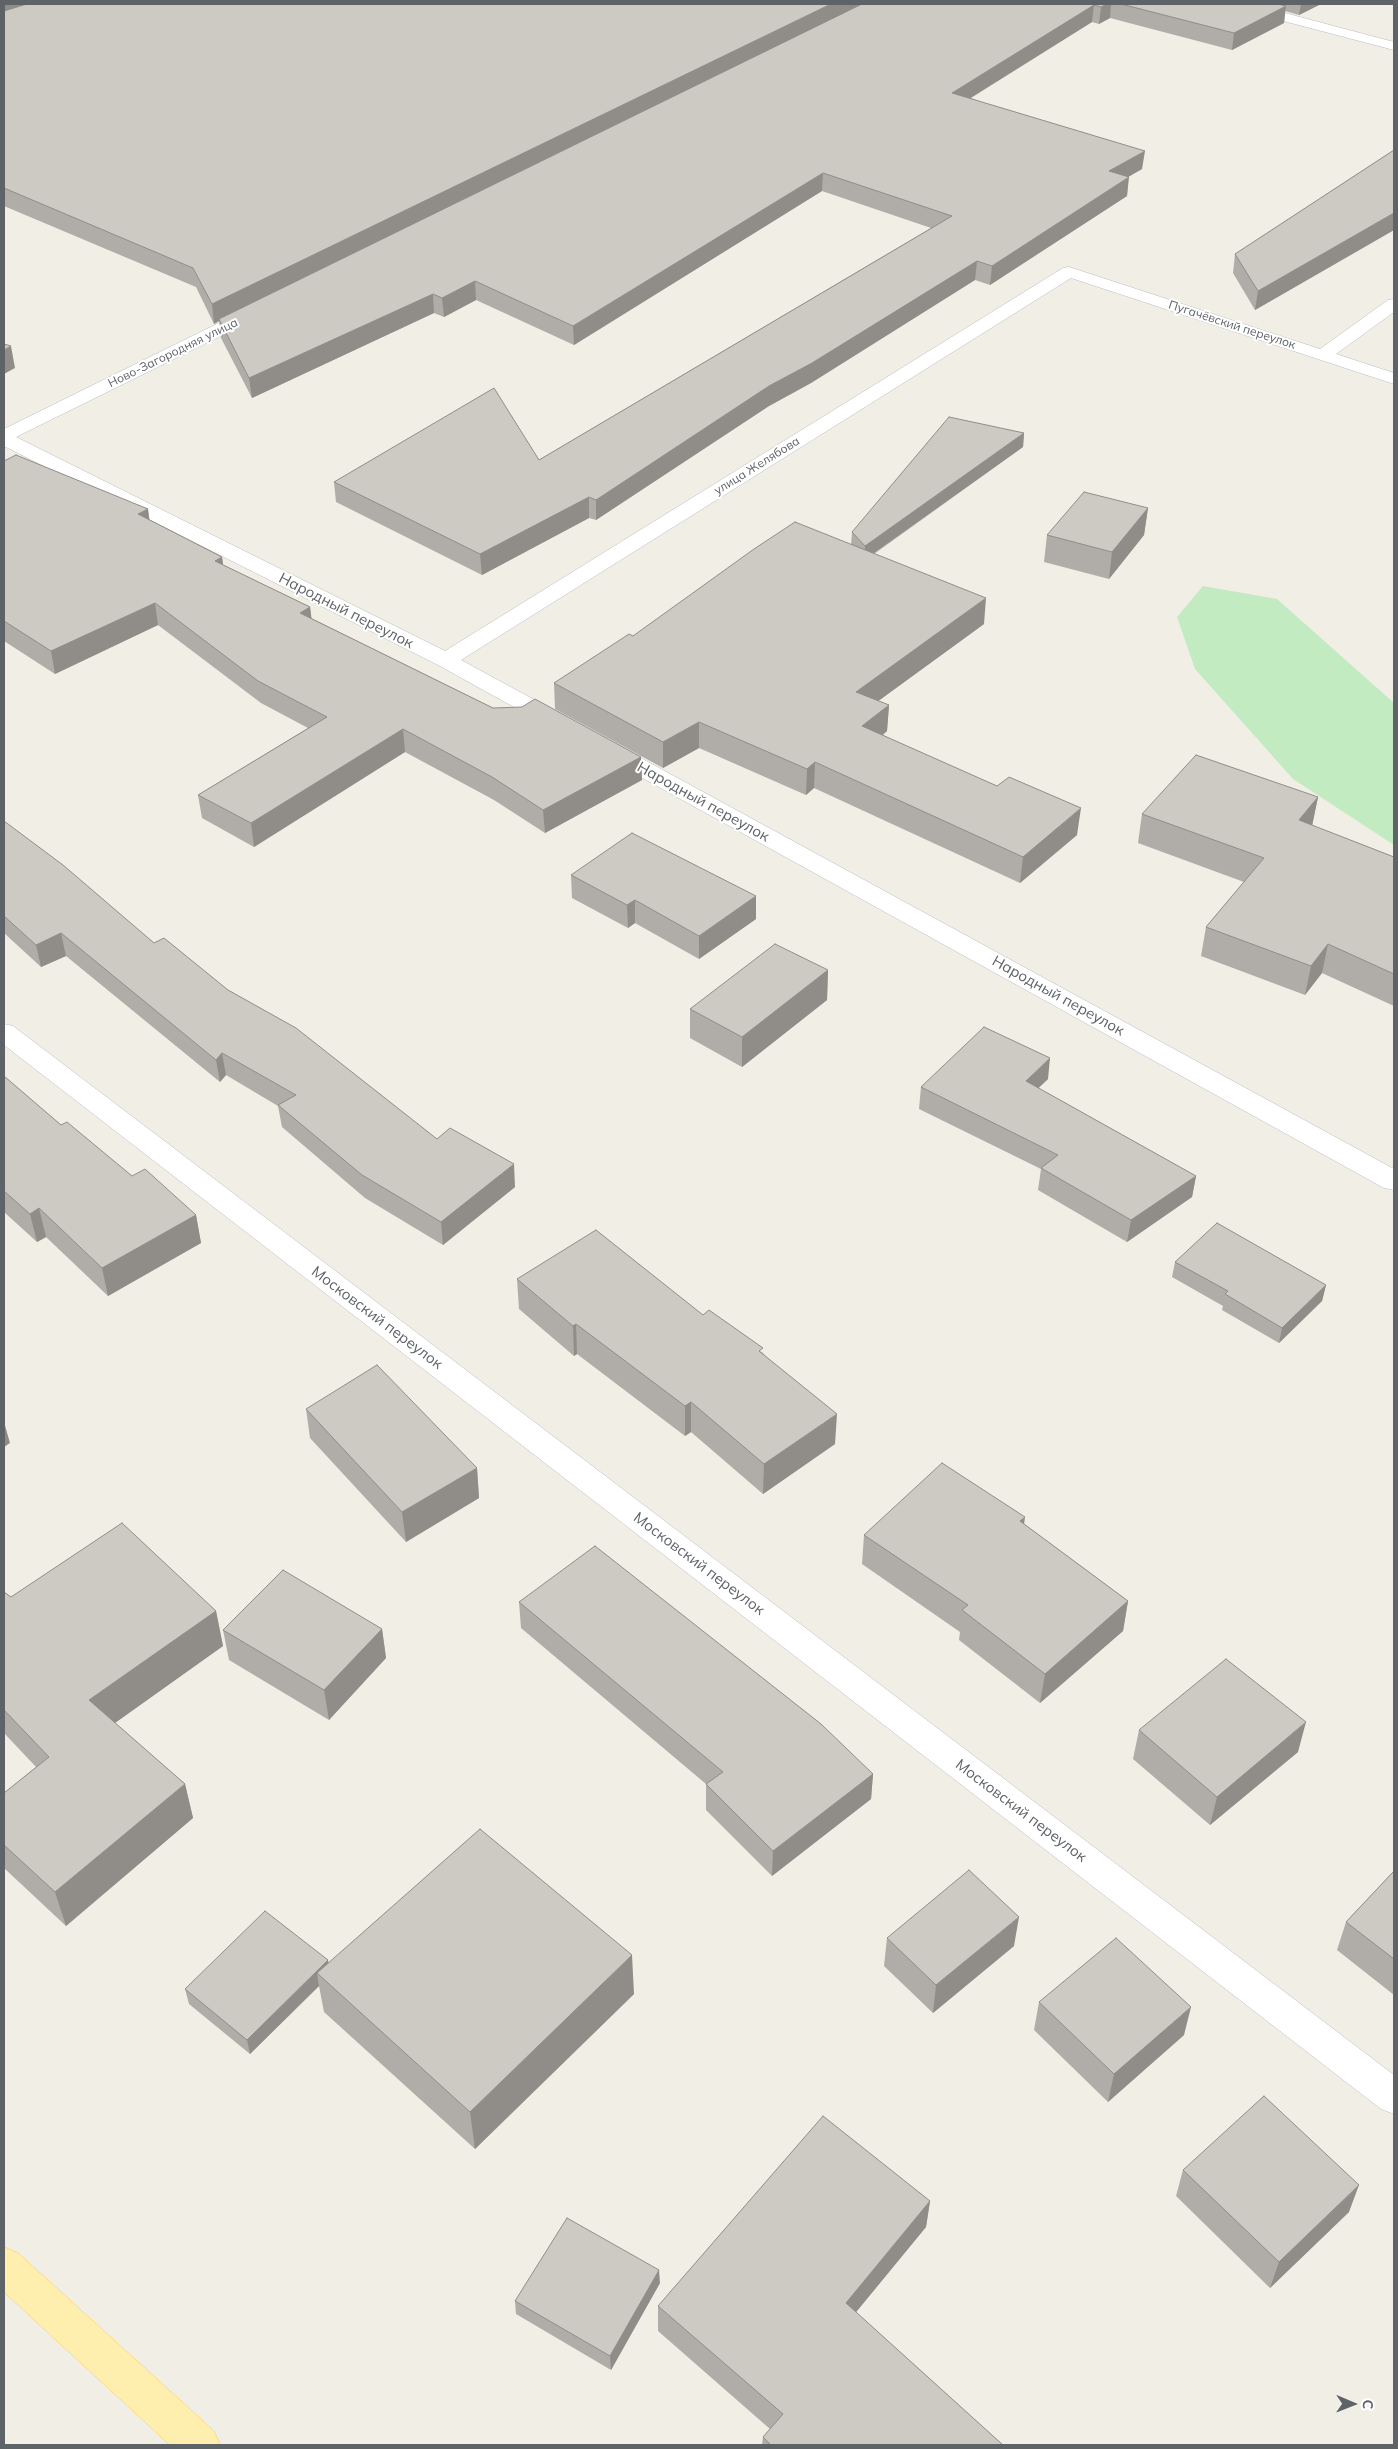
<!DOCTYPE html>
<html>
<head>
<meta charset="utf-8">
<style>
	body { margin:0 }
	#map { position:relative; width:1398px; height:2449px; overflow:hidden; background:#f1eee6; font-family:Mulish,sans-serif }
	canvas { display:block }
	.frame { position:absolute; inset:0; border:5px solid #5e6368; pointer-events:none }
	.north { position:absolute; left:1328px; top:2379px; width:50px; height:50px; -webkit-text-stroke:4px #fff; paint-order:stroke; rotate:91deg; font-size:14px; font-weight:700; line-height:20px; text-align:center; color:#5e6368 }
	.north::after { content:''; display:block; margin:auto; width:18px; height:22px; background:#5e6368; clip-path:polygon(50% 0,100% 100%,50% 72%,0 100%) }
</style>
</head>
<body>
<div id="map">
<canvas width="1398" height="2449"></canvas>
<div class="frame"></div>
<div class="north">С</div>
</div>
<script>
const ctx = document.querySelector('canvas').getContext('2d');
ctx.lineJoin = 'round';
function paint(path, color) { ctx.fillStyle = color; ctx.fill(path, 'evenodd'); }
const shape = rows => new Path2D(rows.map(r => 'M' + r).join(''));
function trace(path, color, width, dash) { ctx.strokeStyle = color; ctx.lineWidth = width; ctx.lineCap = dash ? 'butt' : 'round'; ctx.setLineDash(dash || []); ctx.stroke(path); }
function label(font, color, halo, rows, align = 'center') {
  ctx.font = font + ' Mulish,sans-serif'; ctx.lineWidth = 4; ctx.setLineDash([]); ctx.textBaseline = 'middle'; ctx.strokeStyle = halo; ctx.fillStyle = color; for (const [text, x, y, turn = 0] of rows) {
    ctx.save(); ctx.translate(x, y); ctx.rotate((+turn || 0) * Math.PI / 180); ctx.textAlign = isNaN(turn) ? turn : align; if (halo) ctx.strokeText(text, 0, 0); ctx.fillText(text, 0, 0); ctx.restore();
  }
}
const green = shape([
	[1203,586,1277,599,1394,703,1394,845,1293,779,1195,669,1177,617]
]);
const minor = shape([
	[1228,4,1251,4,1394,42,1394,50,1230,7,1228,4],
	[1069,267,1320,349,1388,300,1394,299,1394,312,1336,354,1394,373,1394,384,1071,278,461,660,566,717,569,722,566,727,558,729,550,727,438,665,4,446,4,429,247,309,259,309,262,313,259,317,16,437,445,651,1063,268,1069,267],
	[609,743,617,745,1394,1169,1394,1190,1384,1188,601,755,598,750,601,745,609,743],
	[4,1024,13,1026,1394,2075,1394,2114,1381,2109,4,1045,4,1024]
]);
const primary = shape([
	[4,2247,18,2253,214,2431,220,2445,170,2445,4,2292,4,2247]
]);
const wall = shape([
	[4,4,1321,4,1299,15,1285,11,1284,23,1232,50,1110,18,1099,24,1092,22,971,98,1142,169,1128,177,1127,196,990,285,975,280,811,383,769,406,596,520,589,518,482,575,336,502,334,482,539,460,931,228,822,191,574,345,476,300,444,317,434,313,252,398,221,338,219,321,214,324,196,287,4,206],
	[1394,150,1394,230,1255,310,1233,273,1235,254],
	[1024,433,1023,447,874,554,984,624,878,701,889,705,887,731,883,735,1077,835,1020,883,814,788,806,795,699,748,663,768,555,709,554,683,633,636,851,545,852,532],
	[4,461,148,509,149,520,222,557,223,565,310,607,311,618,493,708,641,757,642,780,545,833,494,800,405,752,254,847,202,818,198,795,308,728,261,703,158,625,55,674,4,641],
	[1148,508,1144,535,1109,579,1044,562,1047,535],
	[1318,797,1312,826,1394,857,1394,1006,1322,973,1305,995,1201,956,1206,927,1244,882,1138,843,1142,814],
	[4,821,154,943,228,990,437,1139,515,1187,443,1245,365,1198,282,1127,278,1106,226,1075,220,1082,66,956,41,967,4,933],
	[571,875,756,896,756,919,699,959,635,923,628,928,572,898],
	[828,970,827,1000,742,1067,690,1038,690,1009],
	[4,1076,61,1125,132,1176,196,1215,201,1243,108,1296,46,1237,37,1242,4,1212],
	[1048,1079,1038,1088,1196,1176,1192,1197,1127,1242,1038,1190,1041,1169,919,1109,921,1087],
	[1175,1262,1326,1285,1322,1301,1279,1343,1222,1310,1223,1306,1172,1277],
	[517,1279,703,1315,763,1353,835,1444,763,1494,691,1432,685,1436,577,1354,574,1356,519,1309],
	[306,1409,477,1468,479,1498,406,1542,310,1438],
	[1024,1524,1128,1601,1123,1631,1040,1703,959,1640,960,1632,862,1564,864,1535],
	[4,1592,11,1597,216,1611,223,1646,115,1723,185,1784,193,1818,66,1926,4,1868,4,1793,36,1767,4,1733],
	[519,1602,873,1774,871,1799,772,1876,706,1810,706,1784,521,1628],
	[382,1629,386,1658,329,1720,229,1660,223,1630],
	[1139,1730,1298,1752,1210,1825,1133,1759],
	[1394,1871,1394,1995,1337,1950,1346,1922],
	[887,1938,1014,1946,933,2013,884,1966],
	[328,1962,634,1994,475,2149,324,2012,319,1986,250,2054,189,2004,185,1989],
	[1039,2002,1184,2035,1108,2102,1034,2030],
	[1183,2170,1349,2212,1270,2288,1176,2196],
	[930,2201,926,2227,856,2312,1003,2445,762,2445,763,2437,770,2429,658,2331,658,2306],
	[660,2283,611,2370,516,2314,515,2301]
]);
const shadedWall = shape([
	[4,4,44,4,4,16],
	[831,4,865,4,219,319,219,321,214,324,212,304],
	[1107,4,1111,4,1110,18,1099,24,1101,7],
	[1301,4,1321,4,1299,15],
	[1094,5,1092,22,951,110,952,93],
	[1286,6,1284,23,1232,50,1234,33],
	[1145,151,1142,169,1107,189,1109,171],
	[823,173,822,191,574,345,573,326],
	[1129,177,1127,196,990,285,992,266],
	[1394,213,1394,230,1255,310,1258,291],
	[977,261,975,280,811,383,769,406,596,520,596,500,769,386],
	[475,281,476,300,444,317,442,298],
	[433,294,434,313,252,398,249,378],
	[11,346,15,368,4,374,4,350],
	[1024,433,1023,447,864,560,865,546],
	[589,497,589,518,482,575,480,554],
	[1148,508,1144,535,1109,579,1112,552],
	[148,509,151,531,138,514],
	[222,557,225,579,215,561],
	[986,598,984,624,855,718,856,692],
	[155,603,158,625,55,674,51,651],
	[310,607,313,629,300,613],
	[889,705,887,731,861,752,862,726],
	[699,722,699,748,663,768,663,742],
	[403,729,405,752,254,847,251,823],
	[641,757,642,780,545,833,543,810],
	[815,762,814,788,806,795,807,769],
	[1318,797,1312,826,1299,820],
	[1081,808,1077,835,1020,883,1023,857],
	[756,896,756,919,699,959,699,936],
	[635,900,635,923,628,928,627,905],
	[61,933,66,956,41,967,36,945],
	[1328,944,1322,973,1305,995,1311,966],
	[828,970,827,1000,742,1067,742,1037],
	[222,1053,226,1075,220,1082,216,1060],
	[1050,1058,1048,1079,1023,1103,1026,1081],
	[514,1164,515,1187,443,1245,441,1222],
	[1196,1176,1192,1197,1127,1242,1131,1220],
	[39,1208,46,1237,37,1242,30,1214],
	[196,1215,201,1243,108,1296,102,1268],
	[1326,1285,1322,1301,1279,1343,1282,1328],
	[576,1324,577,1354,574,1356,573,1326],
	[691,1402,691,1432,685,1436,685,1406],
	[837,1414,835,1444,763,1494,764,1464],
	[4,1422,10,1443,4,1447],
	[477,1468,479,1498,406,1542,402,1512],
	[1025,1517,1021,1547,1020,1521],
	[1128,1601,1123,1631,1040,1703,1045,1674],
	[216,1611,223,1646,98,1735,89,1700],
	[382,1629,386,1658,329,1720,324,1690],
	[1306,1722,1298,1752,1210,1825,1217,1797],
	[873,1774,871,1799,772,1876,773,1851],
	[185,1784,193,1818,66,1926,55,1892],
	[1019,1917,1014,1946,933,2013,936,1985],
	[632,1955,634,1994,475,2149,470,2112],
	[328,1960,331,1974,317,1973,319,1986,250,2054,247,2040],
	[1191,2007,1184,2035,1108,2102,1114,2074],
	[1359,2185,1349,2212,1270,2288,1279,2262],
	[930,2201,926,2227,843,2328,846,2303],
	[659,2270,660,2283,611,2370,610,2356]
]);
const building = shape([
	[27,4,831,4,212,304,193,268,4,188,4,11,27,4],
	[862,4,1107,4,1101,7,1094,5,952,93,1145,151,1109,171,1129,177,992,266,977,261,812,363,769,386,596,500,589,497,480,554,334,482,494,388,539,460,952,216,823,173,573,326,475,281,442,298,433,294,249,378,219,319,862,4],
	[1121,4,1278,4,1286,6,1234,33,1121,4],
	[1394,150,1394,213,1258,291,1235,254,1394,150],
	[4,344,11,346,4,350,4,344],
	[949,417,1024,433,865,546,852,532,949,417],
	[16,455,148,509,138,514,222,557,215,561,310,607,300,613,493,708,522,707,535,699,641,757,543,810,492,777,403,729,251,823,198,795,327,717,258,681,155,603,51,651,4,621,4,461,16,455],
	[1084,492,1148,508,1112,552,1047,535,1084,492],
	[795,522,986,598,856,692,889,705,862,726,997,786,1009,777,1081,808,1023,857,815,762,807,769,699,722,663,742,554,683,629,634,633,636,754,549,795,522],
	[1196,755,1318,797,1299,820,1394,857,1394,974,1328,944,1311,966,1206,927,1264,858,1142,814,1196,755],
	[4,821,63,865,154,943,164,938,228,990,296,1028,437,1139,450,1128,514,1164,441,1222,362,1175,278,1105,296,1095,222,1053,216,1060,61,933,36,945,4,916,4,821],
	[632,833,756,896,699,936,635,900,627,905,571,875,632,833],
	[775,944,828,970,742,1037,690,1009,775,944],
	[984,1027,1050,1058,1026,1081,1196,1176,1131,1220,1041,1168,1058,1155,921,1087,984,1027],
	[4,1076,61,1125,67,1122,132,1176,145,1169,196,1215,102,1268,39,1208,30,1214,4,1191,4,1076],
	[1217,1223,1326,1285,1282,1328,1225,1294,1228,1291,1175,1262,1217,1223],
	[596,1230,703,1315,709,1310,763,1348,759,1351,837,1414,764,1464,691,1402,685,1406,576,1324,573,1326,517,1279,596,1230],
	[377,1365,477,1468,402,1512,306,1409,377,1365],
	[942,1463,1025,1517,1020,1521,1128,1601,1045,1674,962,1610,968,1605,864,1535,942,1463],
	[122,1523,216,1611,89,1700,185,1784,55,1892,4,1845,4,1793,49,1757,4,1710,4,1592,11,1597,122,1523],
	[595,1546,821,1724,873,1774,773,1851,706,1784,723,1772,519,1602,595,1546],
	[283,1570,382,1629,324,1690,223,1630,283,1570],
	[1226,1659,1306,1722,1217,1797,1139,1730,1226,1659],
	[480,1829,632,1955,470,2112,317,1973,480,1829],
	[969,1870,1019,1917,936,1985,887,1938,969,1870],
	[1394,1871,1394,1959,1346,1922,1394,1871],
	[265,1911,328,1960,247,2040,185,1989,265,1911],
	[1116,1938,1191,2007,1114,2074,1039,2002,1116,1938],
	[1264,2096,1359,2185,1279,2262,1183,2170,1264,2096],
	[823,2116,930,2201,846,2303,1003,2445,771,2445,763,2437,783,2414,658,2306,823,2116],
	[567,2218,659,2270,610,2356,515,2301,567,2218]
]);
const farStreetnames = [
	["Пугачёвский переулок",1232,325,18],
	["Ново-Загородняя улица",173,353,-26],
	["улица Желябова",757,466,-32]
];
const streetNames = [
	["Народный переулок",346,611,27],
	["Народный переулок",703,802,29],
	["Народный переулок",1058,996,29],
	["Московский переулок",377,1318,37],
	["Московский переулок",699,1564,37],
	["Московский переулок",1021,1811,37]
];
paint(green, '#c3ebc1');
trace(minor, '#b9bcc1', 1);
trace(primary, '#fec853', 1);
paint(minor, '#fff');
paint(primary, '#ffefae');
paint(wall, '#b0ada8');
paint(shadedWall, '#908d88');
paint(building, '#cdc9c3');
trace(building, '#908d88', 1);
label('12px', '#5e6368', '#fff', farStreetnames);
label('15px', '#5e6368', '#fff', streetNames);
</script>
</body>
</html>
